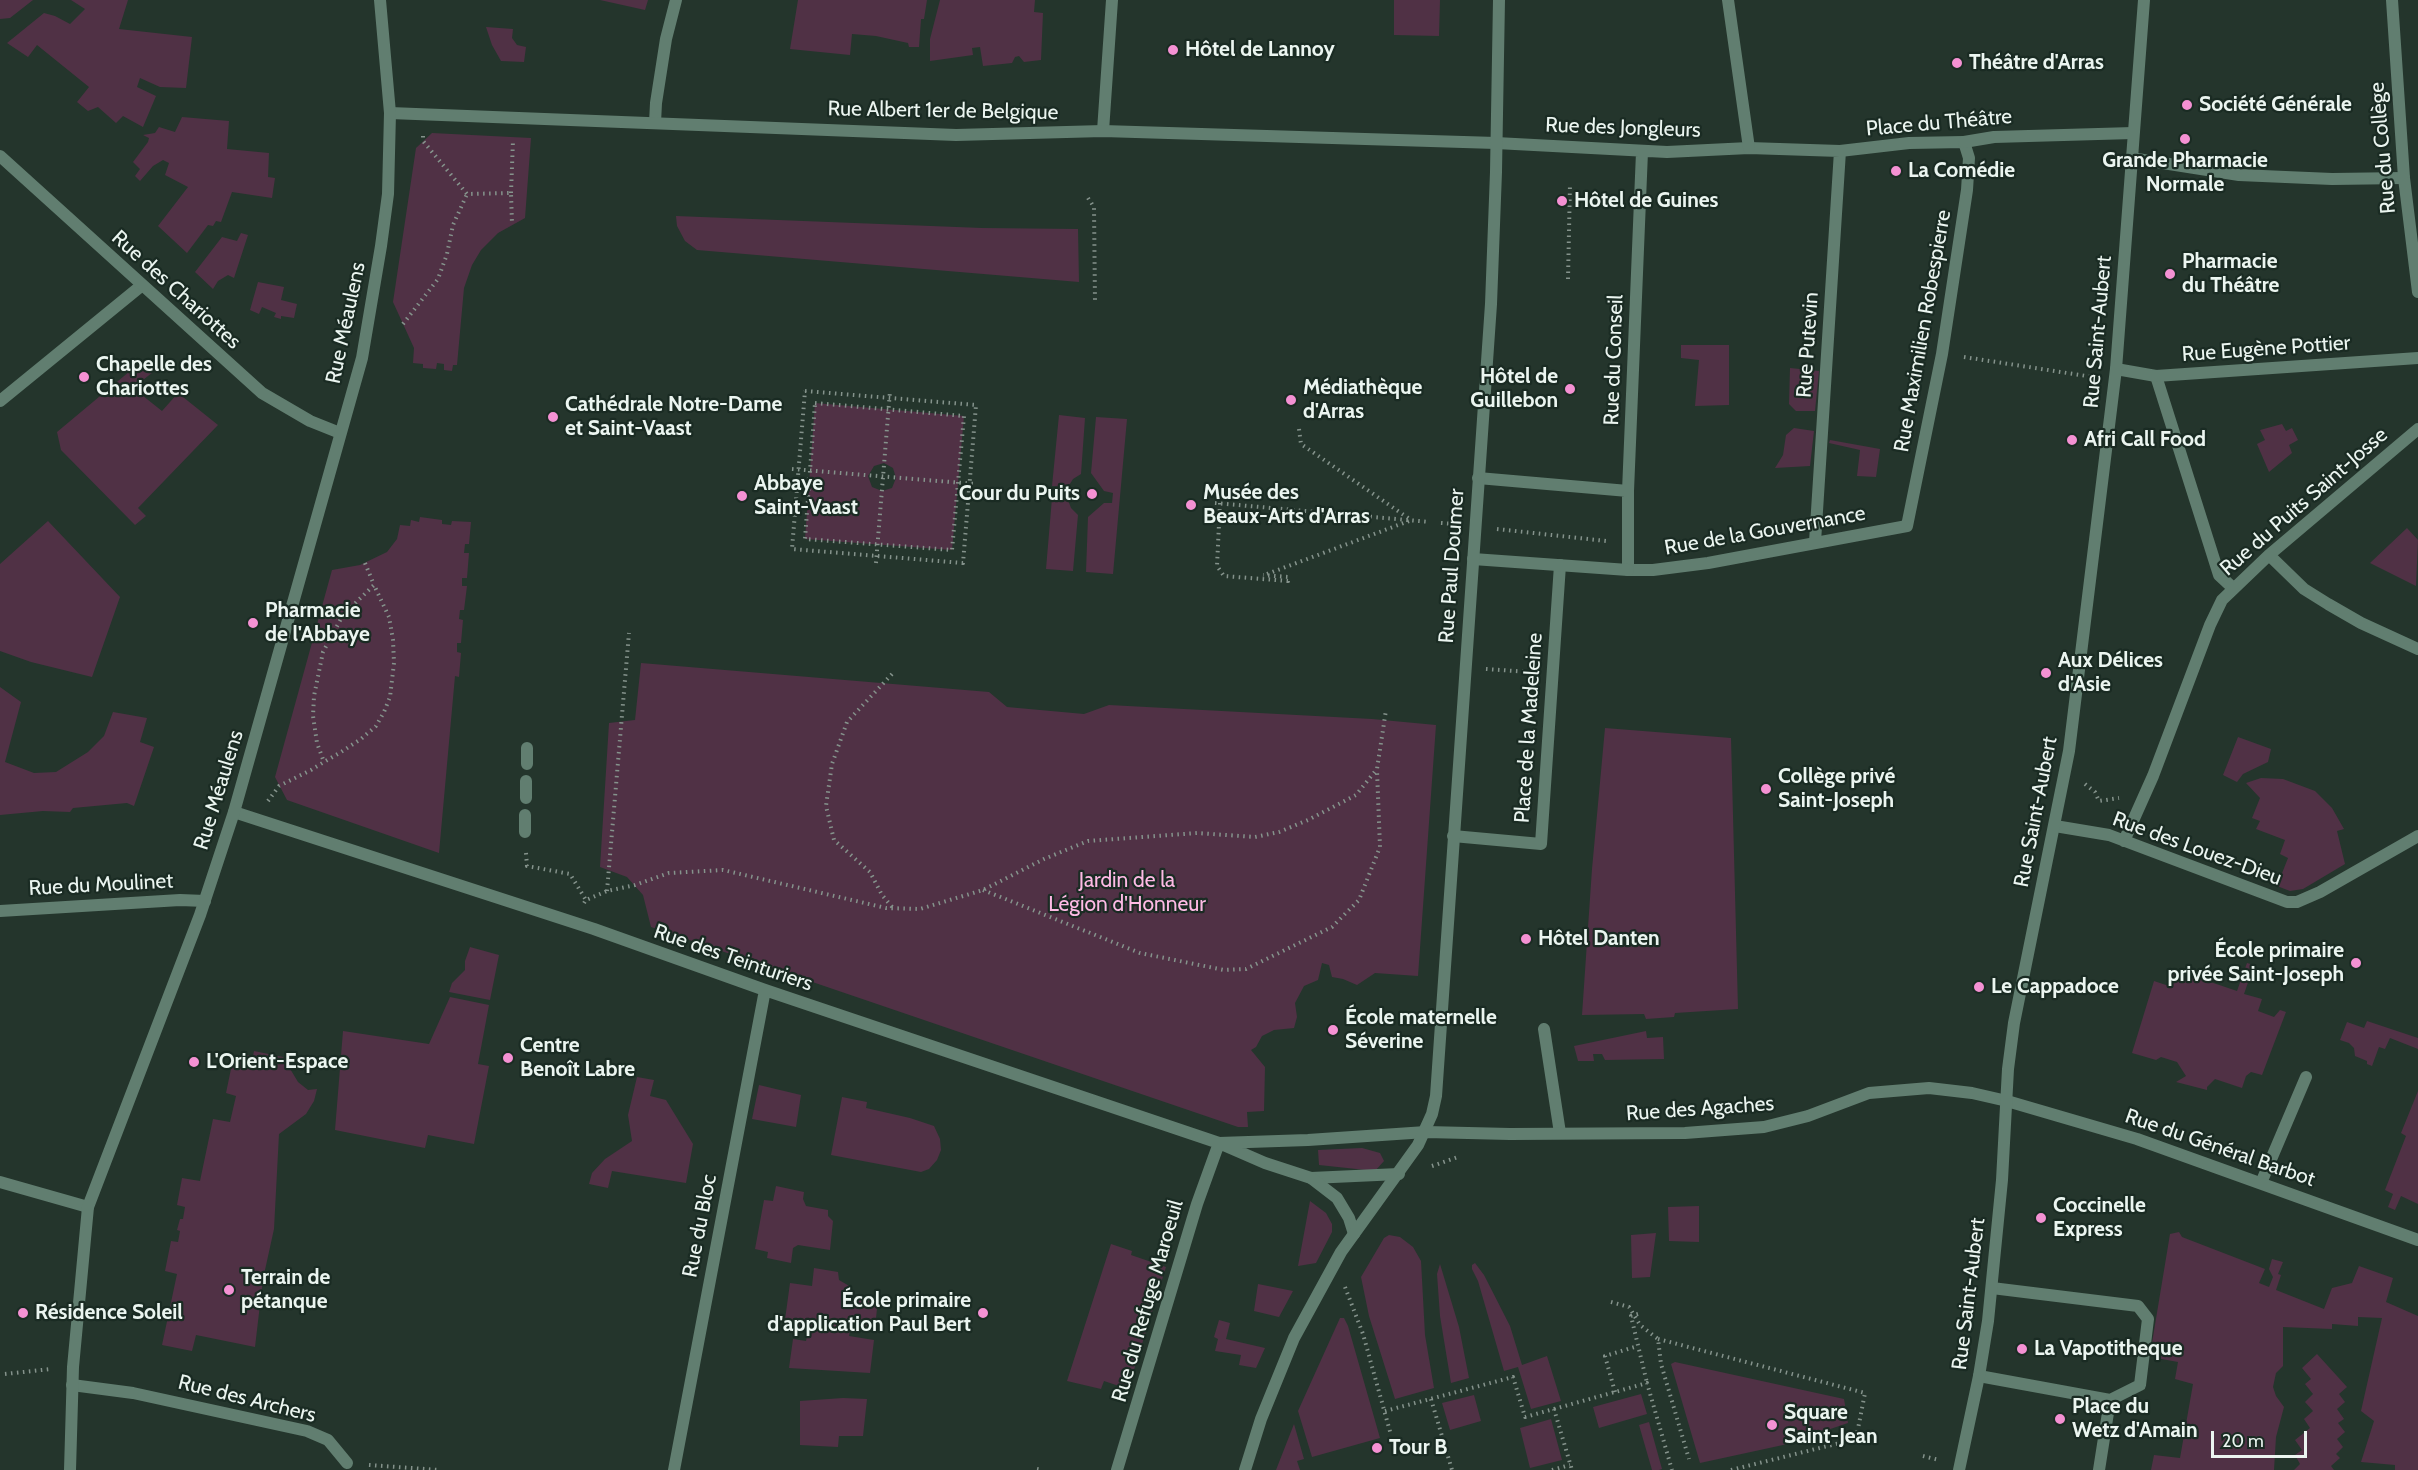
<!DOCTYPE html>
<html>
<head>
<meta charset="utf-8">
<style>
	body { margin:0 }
	#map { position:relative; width:2418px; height:1470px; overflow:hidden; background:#24352c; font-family:Cabin,sans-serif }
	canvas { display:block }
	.scale { position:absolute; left:2211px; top:1431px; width:96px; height:27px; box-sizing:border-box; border:3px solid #ebf5f0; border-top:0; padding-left:8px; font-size:18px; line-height:21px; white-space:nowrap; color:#ebf5f0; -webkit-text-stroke:4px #1a2b23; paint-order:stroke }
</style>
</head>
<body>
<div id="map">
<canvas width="2418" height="1470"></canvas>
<div class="scale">20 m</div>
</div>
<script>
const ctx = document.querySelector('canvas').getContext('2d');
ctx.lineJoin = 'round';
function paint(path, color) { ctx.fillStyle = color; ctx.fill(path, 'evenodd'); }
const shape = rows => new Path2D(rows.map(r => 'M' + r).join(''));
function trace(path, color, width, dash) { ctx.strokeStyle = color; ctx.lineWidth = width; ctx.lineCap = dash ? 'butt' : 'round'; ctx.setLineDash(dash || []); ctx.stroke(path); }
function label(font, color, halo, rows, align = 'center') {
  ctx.font = font + ' Cabin,sans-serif'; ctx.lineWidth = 4.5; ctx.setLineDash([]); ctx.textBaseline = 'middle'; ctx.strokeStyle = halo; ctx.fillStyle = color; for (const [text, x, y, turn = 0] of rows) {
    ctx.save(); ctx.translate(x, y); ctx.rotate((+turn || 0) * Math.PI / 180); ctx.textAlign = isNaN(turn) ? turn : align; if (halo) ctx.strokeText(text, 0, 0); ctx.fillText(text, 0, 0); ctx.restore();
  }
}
const green = shape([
	[0,0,33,0,10,18,0,19],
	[71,0,128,0,119,29,192,37,186,88,160,87,140,78,137,87,156,96,143,127,123,116,116,123,98,107,88,111,77,102,89,87,37,45,28,57,7,43,44,13,55,16,70,24,85,9],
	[600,0,648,0,645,10],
	[798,0,927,0,924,19,921,19,919,47,909,47,908,43,876,36,852,34,850,55,790,49],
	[940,0,1035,0,1034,12,1043,13,1041,60,1024,62,1019,56,1015,57,1012,63,983,66,980,47,972,48,973,55,930,61,930,39],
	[1394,0,1440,0,1439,36,1394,35],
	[486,27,513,29,512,38,517,45,526,47,524,62,501,61,492,45],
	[182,117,229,121,227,149,269,153,268,177,275,178,272,198,232,192,221,222,216,221,213,226,208,225,187,253,158,226,188,187,165,175,169,163,163,160,153,166,140,181,135,176,140,169,133,162,148,142,149,138,143,135,155,133,159,127,175,132],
	[432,133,531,138,525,218,498,233,481,250,472,265,464,288,457,365,453,365,452,371,444,370,444,364,437,363,436,369,423,368,423,364,413,363,414,348,393,302,416,148],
	[676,216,982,228,1078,229,1079,282,697,250,685,241,677,226],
	[241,233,248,235,234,278,228,275,218,281,213,289,195,272,222,237,237,241],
	[258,282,284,287,281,300,297,304,294,318,281,316,281,319,274,317,276,313,262,307,259,314,250,310],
	[1681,345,1729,345,1729,405,1695,406,1699,360,1681,358],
	[142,361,153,372,133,388,162,411,178,393,218,425,138,508,146,516,135,525,61,450,57,432],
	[1790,368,1819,371,1815,411,1796,411,1789,404],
	[815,403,964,416,952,550,805,539],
	[884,463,893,468,896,478,892,488,882,491,872,487,868,476,874,466],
	[1059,415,1085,418,1081,474,1073,479,1068,487,1052,486],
	[1096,417,1127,419,1113,574,1086,572,1088,517,1104,503,1112,503,1113,493,1104,491,1091,473],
	[2282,424,2286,431,2292,428,2298,440,2289,445,2292,453,2269,472,2257,444,2265,440,2260,430],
	[1794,428,1814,431,1810,466,1775,468,1783,455,1786,435],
	[1830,440,1880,449,1876,477,1857,476,1860,450,1829,443],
	[1052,498,1068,500,1071,508,1078,515,1073,571,1046,569],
	[420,517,442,520,442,524,451,525,452,521,471,522,469,544,465,544,464,553,469,553,467,578,462,578,462,586,467,586,464,610,460,610,459,619,463,620,461,643,457,643,457,652,461,653,459,677,455,676,439,853,287,800,275,777,332,570,360,565,387,552,397,539,400,525,410,526,411,520,419,522],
	[48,521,120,597,92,677,31,662,0,651,0,564],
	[2407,528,2418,540,2416,586,2370,563],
	[641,663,989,692,1007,707,1084,714,1109,705,1372,719,1436,725,1418,976,1375,973,1357,985,1343,979,1332,977,1329,965,1322,963,1318,980,1304,986,1295,1003,1297,1017,1294,1028,1274,1030,1262,1036,1256,1047,1251,1050,1265,1067,1264,1111,1247,1112,1248,1127,1238,1127,651,927,643,895,627,877,600,867,609,723,635,720],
	[0,687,21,702,5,762,34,773,56,772,88,752,104,736,113,712,147,718,140,742,154,747,134,806,127,803,73,808,70,812,43,811,0,815],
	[1605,728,1731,738,1738,1009,1675,1013,1674,1017,1646,1019,1644,1014,1582,1015,1592,869],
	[2238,737,2271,749,2268,762,2243,774,2237,782,2223,775],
	[2261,778,2283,779,2315,791,2332,808,2344,829,2337,831,2345,864,2303,889,2290,891,2277,886,2288,858,2280,854,2285,840,2256,829,2260,821,2252,818,2260,798,2246,783],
	[470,947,499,955,490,1000,449,992,452,983,465,970,465,961],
	[2247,963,2254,965,2244,994,2262,999,2258,1011,2274,1017,2280,1010,2286,1012,2262,1075,2251,1072,2246,1076,2242,1088,2215,1079,2207,1087,2207,1090,2176,1082,2186,1076,2177,1062,2161,1057,2156,1060,2132,1053,2154,981,2169,986,2175,970,2237,991],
	[450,997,489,1005,478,1064,489,1066,474,1144,428,1135,425,1148,335,1130,343,1031,429,1044],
	[2367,1021,2418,1038,2418,1049,2390,1038,2385,1049,2379,1047,2372,1066,2367,1064,2367,1061,2355,1056,2354,1048,2349,1043,2340,1040,2347,1022,2364,1028],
	[1646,1031,1647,1038,1663,1037,1664,1059,1605,1060,1602,1054,1593,1054,1594,1061,1578,1061,1574,1046],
	[254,1051,283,1057,298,1082,308,1090,317,1089,314,1101,306,1114,279,1134,274,1229,263,1279,255,1347,196,1335,192,1351,162,1345,177,1274,165,1271,171,1241,178,1242,180,1231,177,1230,180,1219,183,1219,185,1207,177,1205,182,1178,200,1181,213,1119,230,1122,236,1096,226,1093,232,1064,239,1064,242,1054,253,1056],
	[637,1077,654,1080,650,1096,666,1100,693,1144,686,1183,612,1171,608,1188,589,1184,592,1173,605,1159,632,1141,628,1115],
	[759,1085,801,1095,796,1127,752,1119],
	[2418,1091,2418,1204,2401,1196,2395,1210,2388,1207,2393,1194,2385,1190,2406,1136,2401,1133],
	[842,1097,867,1102,866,1108,910,1118,934,1126,940,1139,941,1150,937,1160,929,1169,921,1172,831,1155],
	[1362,1148,1380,1153,1384,1161,1375,1171,1319,1165,1318,1150],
	[776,1186,804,1192,803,1199,806,1206,828,1210,828,1216,833,1221,830,1250,798,1245,793,1248,791,1263,767,1258,768,1252,755,1249,764,1200,773,1201],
	[1310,1201,1326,1213,1332,1224,1332,1232,1316,1263,1298,1266],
	[1699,1206,1699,1242,1669,1241,1668,1207],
	[2179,1232,2182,1237,2265,1269,2259,1283,2269,1287,2273,1277,2269,1269,2272,1259,2283,1262,2278,1274,2281,1275,2276,1290,2324,1309,2332,1288,2352,1283,2359,1266,2393,1278,2386,1302,2418,1316,2418,1470,2395,1470,2395,1465,2361,1462,2374,1421,2361,1411,2382,1318,2358,1317,2358,1326,2332,1324,2332,1329,2283,1327,2283,1366,2276,1373,2273,1387,2276,1396,2284,1407,2276,1437,2274,1470,2151,1470,2154,1455,2180,1458,2193,1384,2175,1379,2178,1362,2156,1358,2158,1350,2151,1349,2170,1234],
	[1656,1233,1650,1277,1632,1278,1631,1235],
	[1389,1235,1400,1237,1413,1247,1421,1261,1425,1335,1434,1388,1395,1399,1369,1316,1361,1277,1384,1238],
	[1111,1244,1132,1251,1131,1255,1166,1267,1128,1389,1104,1381,1101,1389,1067,1381],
	[1475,1263,1484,1275,1510,1326,1522,1365,1547,1356,1561,1401,1531,1409,1518,1367,1504,1371,1478,1281,1472,1269,1472,1265],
	[1440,1264,1459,1327,1469,1378,1451,1383,1440,1316,1437,1274],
	[814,1268,838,1272,839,1280,851,1287,850,1294,878,1299,875,1328,851,1325,849,1336,874,1340,870,1373,789,1368,793,1339,806,1341,808,1331,784,1327,790,1283,812,1286],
	[1258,1284,1293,1291,1279,1317,1254,1311],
	[1340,1318,1344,1318,1348,1326,1380,1438,1312,1457,1298,1411],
	[1219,1320,1230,1323,1226,1339,1265,1348,1256,1368,1239,1365,1241,1355,1215,1351,1218,1339,1214,1337],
	[2317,1354,2347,1387,2339,1394,2345,1402,2337,1409,2344,1419,2338,1423,2345,1432,2337,1439,2343,1447,2336,1454,2340,1458,2331,1466,2334,1470,2294,1470,2300,1464,2295,1455,2302,1450,2295,1440,2310,1428,2304,1419,2313,1411,2305,1402,2313,1394,2305,1384,2311,1379,2302,1368],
	[1675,1362,1844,1399,1848,1423,1783,1445,1700,1463,1671,1364],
	[1641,1394,1647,1414,1599,1428,1593,1407],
	[1474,1395,1481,1421,1450,1430,1442,1403],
	[843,1398,867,1399,863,1436,839,1436,838,1447,800,1445,800,1401],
	[1551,1419,1562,1460,1530,1468,1520,1428],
	[1649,1422,1662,1469,1659,1470,1652,1470,1639,1425],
	[1294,1424,1304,1459,1297,1461,1300,1470,1276,1470]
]);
const path = shape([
	[423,136,423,141,467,194,511,193,512,224],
	[511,193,513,140],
	[1088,198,1094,207,1095,303],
	[1568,279,1570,184],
	[403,324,438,279,447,254,453,225,467,194],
	[1964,357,2093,377],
	[805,391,976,405,963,563,792,549,805,391],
	[815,403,964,416,952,550,805,539,815,403],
	[1299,429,1301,444,1411,520],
	[792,469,975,484],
	[1215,503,1430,522],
	[1220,503,1217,566,1224,576,1288,581,1288,577,1263,575],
	[1441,523,1454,524],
	[1497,529,1606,541],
	[365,563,374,585],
	[876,563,890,391],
	[1267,574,1409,521],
	[1486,669,1530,672],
	[892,674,847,722,832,764,826,806,834,840,870,872,882,895,893,908],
	[2085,784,2095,792,2099,801,2119,798],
	[268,801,279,786,311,770,324,762,341,752,361,739,376,726,384,712,390,697,394,663,393,640,389,617,374,585,343,615,323,652,314,696,313,716,317,743,324,762],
	[526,853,527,866,570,874,586,900],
	[983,890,1140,953,1224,970,1246,969,1332,927,1359,900,1380,847,1377,770],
	[607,891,629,633],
	[584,903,586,900,607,891,635,885,669,873,723,870,886,908,920,909,983,890,1044,859,1088,841,1197,833,1255,837,1279,832,1308,820,1356,795,1377,769,1386,710],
	[1432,1166,1458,1157],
	[1345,1287,1363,1334,1391,1435],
	[1611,1302,1629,1307,1640,1325,1658,1339,1661,1364,1689,1459],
	[1638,1314,1631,1316,1647,1383],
	[1658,1339,1865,1393,1856,1439,1867,1442],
	[5,1374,51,1369],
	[1615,1392,1605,1356,1638,1346],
	[1431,1399,1452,1470],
	[1554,1409,1647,1383,1672,1470],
	[1385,1411,1513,1377,1525,1417,1554,1409,1572,1470],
	[1923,1456,1939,1460],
	[369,1465,439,1470],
	[1037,1469,1042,1470],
	[1552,1470,1570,1465],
	[1731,1470,1856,1439]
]);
const service = shape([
	[655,123,656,103,666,39,676,0],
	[1103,131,1112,0],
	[1496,143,1667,152,1749,148,1840,151,1909,143,1964,142,1969,158,1967,190,1942,354,1907,526,1708,563,1653,570,1628,570,1628,491,1642,152],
	[2131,158,2239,175,2332,179,2404,178],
	[2156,376,2219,575,2233,588],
	[0,401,141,286],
	[1478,478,1628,491],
	[1815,542,1840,151],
	[1453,836,1541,844,1560,565],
	[1544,1029,1560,1133],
	[1311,1178,1399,1174],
	[2261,1183,2306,1077],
	[1992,1288,2138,1306,2148,1319,2140,1385,2110,1400],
	[1979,1376,2110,1400,2099,1470]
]);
const pedestrian = shape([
	[527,764,527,748],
	[526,798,526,781],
	[525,832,525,815]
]);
const minor = shape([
	[1728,0,1749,148],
	[2392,0,2404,178,2418,292],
	[390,113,956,135,1103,131,1496,143],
	[1964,142,1994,137,2133,133],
	[0,156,262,393,310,421,340,433],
	[2116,369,2156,376,2418,358],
	[2269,555,2304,589,2328,604,2361,623,2418,649],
	[1473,559,1628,570],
	[234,812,594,929,765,990,1219,1143,1265,1163,1311,1178,1337,1198,1349,1218,1354,1234],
	[2055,826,2109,835,2287,902,2297,902,2320,892,2418,836],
	[2124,841,2153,776,2210,625,2222,600,2269,555,2418,429],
	[0,911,180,900,205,901],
	[1219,1143,1308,1140,1426,1132,1510,1134,1685,1133,1764,1127,1808,1116,1869,1093,1929,1088,1972,1093,2007,1101,2137,1139,2418,1240],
	[0,1182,88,1207],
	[72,1385,133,1393,307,1431,328,1440,347,1463],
	[674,1470,765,990],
	[1117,1470,1197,1204,1219,1143]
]);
const tertiary = shape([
	[70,1470,73,1367,88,1207,200,915,234,812,362,358,381,246,388,194,390,113,380,0],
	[1245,1470,1261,1419,1294,1338,1341,1252,1418,1145,1432,1114,1436,1096,1491,304,1496,172,1499,0],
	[1959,1470,1979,1376,1988,1321,2002,1180,2008,1069,2014,1023,2069,751,2116,369,2144,0]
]);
const markers = [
	[1173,50,6,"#f491d3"],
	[1957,63,6,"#f491d3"],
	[2187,105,6,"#f491d3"],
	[2185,139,6,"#f491d3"],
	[1896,171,6,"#f491d3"],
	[1562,201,6,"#f491d3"],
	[2170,274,6,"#f491d3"],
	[84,377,6,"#f491d3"],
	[1570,389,6,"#f491d3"],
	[1291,400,6,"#f491d3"],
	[553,417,6,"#f491d3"],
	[2072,440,6,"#f491d3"],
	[1092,494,6,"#f491d3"],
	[742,496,6,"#f491d3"],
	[1191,505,6,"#f491d3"],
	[253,623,6,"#f491d3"],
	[2046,673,6,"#f491d3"],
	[1766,789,6,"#f491d3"],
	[1526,939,6,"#f491d3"],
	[2356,963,6,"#f491d3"],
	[1979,987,6,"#f491d3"],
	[1333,1030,6,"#f491d3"],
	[508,1058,6,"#f491d3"],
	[194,1062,6,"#f491d3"],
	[2041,1218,6,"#f491d3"],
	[229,1290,6,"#f491d3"],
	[23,1313,6,"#f491d3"],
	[983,1313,6,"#f491d3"],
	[2022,1349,6,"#f491d3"],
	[2060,1419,6,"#f491d3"],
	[1772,1425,6,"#f491d3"],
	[1377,1448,6,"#f491d3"]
];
const poiNames = [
	["Hôtel de Lannoy",1185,50],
	["Théâtre d'Arras",1969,63],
	["Société Générale",2199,105],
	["Grande Pharmacie",2185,161,"center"],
	["Normale",2185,185,"center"],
	["La Comédie",1908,171],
	["Hôtel de Guines",1574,201],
	["Pharmacie",2182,262],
	["du Théâtre",2182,286],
	["Chapelle des",96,365],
	["Chariottes",96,389],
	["Hôtel de",1558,377,"right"],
	["Guillebon",1558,401,"right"],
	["Médiathèque",1303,388],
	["d'Arras",1303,412],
	["Cathédrale Notre-Dame",565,405],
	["et Saint-Vaast",565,429],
	["Afri Call Food",2084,440],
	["Abbaye",754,484],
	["Saint-Vaast",754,508],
	["Musée des",1203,493],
	["Beaux-Arts d'Arras",1203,517],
	["Cour du Puits",1080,494,"right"],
	["Pharmacie",265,611],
	["de l'Abbaye",265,635],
	["Aux Délices",2058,661],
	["d'Asie",2058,685],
	["Collège privé",1778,777],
	["Saint-Joseph",1778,801],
	["Hôtel Danten",1538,939],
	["École primaire",2344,951,"right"],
	["privée Saint-Joseph",2344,975,"right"],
	["Le Cappadoce",1991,987],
	["École maternelle",1345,1018],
	["Séverine",1345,1042],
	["Centre",520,1046],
	["Benoît Labre",520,1070],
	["L'Orient-Espace",206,1062],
	["Coccinelle",2053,1206],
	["Express",2053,1230],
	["Terrain de",241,1278],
	["pétanque",241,1302],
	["École primaire",971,1301,"right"],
	["d'application Paul Bert",971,1325,"right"],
	["Résidence Soleil",35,1313],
	["La Vapotitheque",2034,1349],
	["Place du",2072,1407],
	["Wetz d'Amain",2072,1431],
	["Square",1784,1413],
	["Saint-Jean",1784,1437],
	["Tour B",1389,1448]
];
const streetNames = [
	["Rue Albert 1er de Belgique",943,111,1],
	["Place du Théâtre",1939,123,-5],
	["Rue des Jongleurs",1623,128,2],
	["Rue du Collège",2383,148,-95],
	["Rue des Chariottes",176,290,42],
	["Rue Méaulens",346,323,-78],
	["Rue Maximilien Robespierre",1923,331,-80],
	["Rue Saint-Aubert",2098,332,-85],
	["Rue Putevin",1808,345,-86],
	["Rue Eugène Pottier",2266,349,-4],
	["Rue du Conseil",1614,360,-88],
	["Rue du Puits Saint-Josse",2304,502,-41],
	["Rue de la Gouvernance",1765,531,-10],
	["Rue Paul Doumer",1452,566,-86],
	["Place de la Madeleine",1529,728,-86],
	["Rue Méaulens",219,790,-73],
	["Rue Saint-Aubert",2036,812,-79],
	["Rue des Louez-Dieu",2197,849,20],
	["Rue du Moulinet",101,885,-3],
	["Rue des Teinturiers",733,958,19],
	["Rue des Agaches",1700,1109,-4],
	["Rue du Général Barbot",2220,1148,19],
	["Rue du Bloc",700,1226,-79],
	["Rue Saint-Aubert",1969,1294,-83],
	["Rue du Refuge Maroeuil",1148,1301,-74],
	["Rue des Archers",247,1399,14]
];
const parkNames = [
	["Jardin de la",1127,881],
	["Légion d'Honneur",1127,905]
];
paint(green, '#503145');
trace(path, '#85938c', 4, [1.5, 4.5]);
trace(service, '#617e70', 12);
trace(pedestrian, '#617e70', 12);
trace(minor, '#617e70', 12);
trace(tertiary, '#617e70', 12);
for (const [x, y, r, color] of markers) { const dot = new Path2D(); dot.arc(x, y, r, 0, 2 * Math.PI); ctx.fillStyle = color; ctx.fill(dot); trace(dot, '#1a2b23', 2); }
label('bold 21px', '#ebf5f0', '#1a2b23', poiNames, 'left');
label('21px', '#ebf5f0', '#1a2b23', streetNames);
label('21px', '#febae5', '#1a2b23', parkNames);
</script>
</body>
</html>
